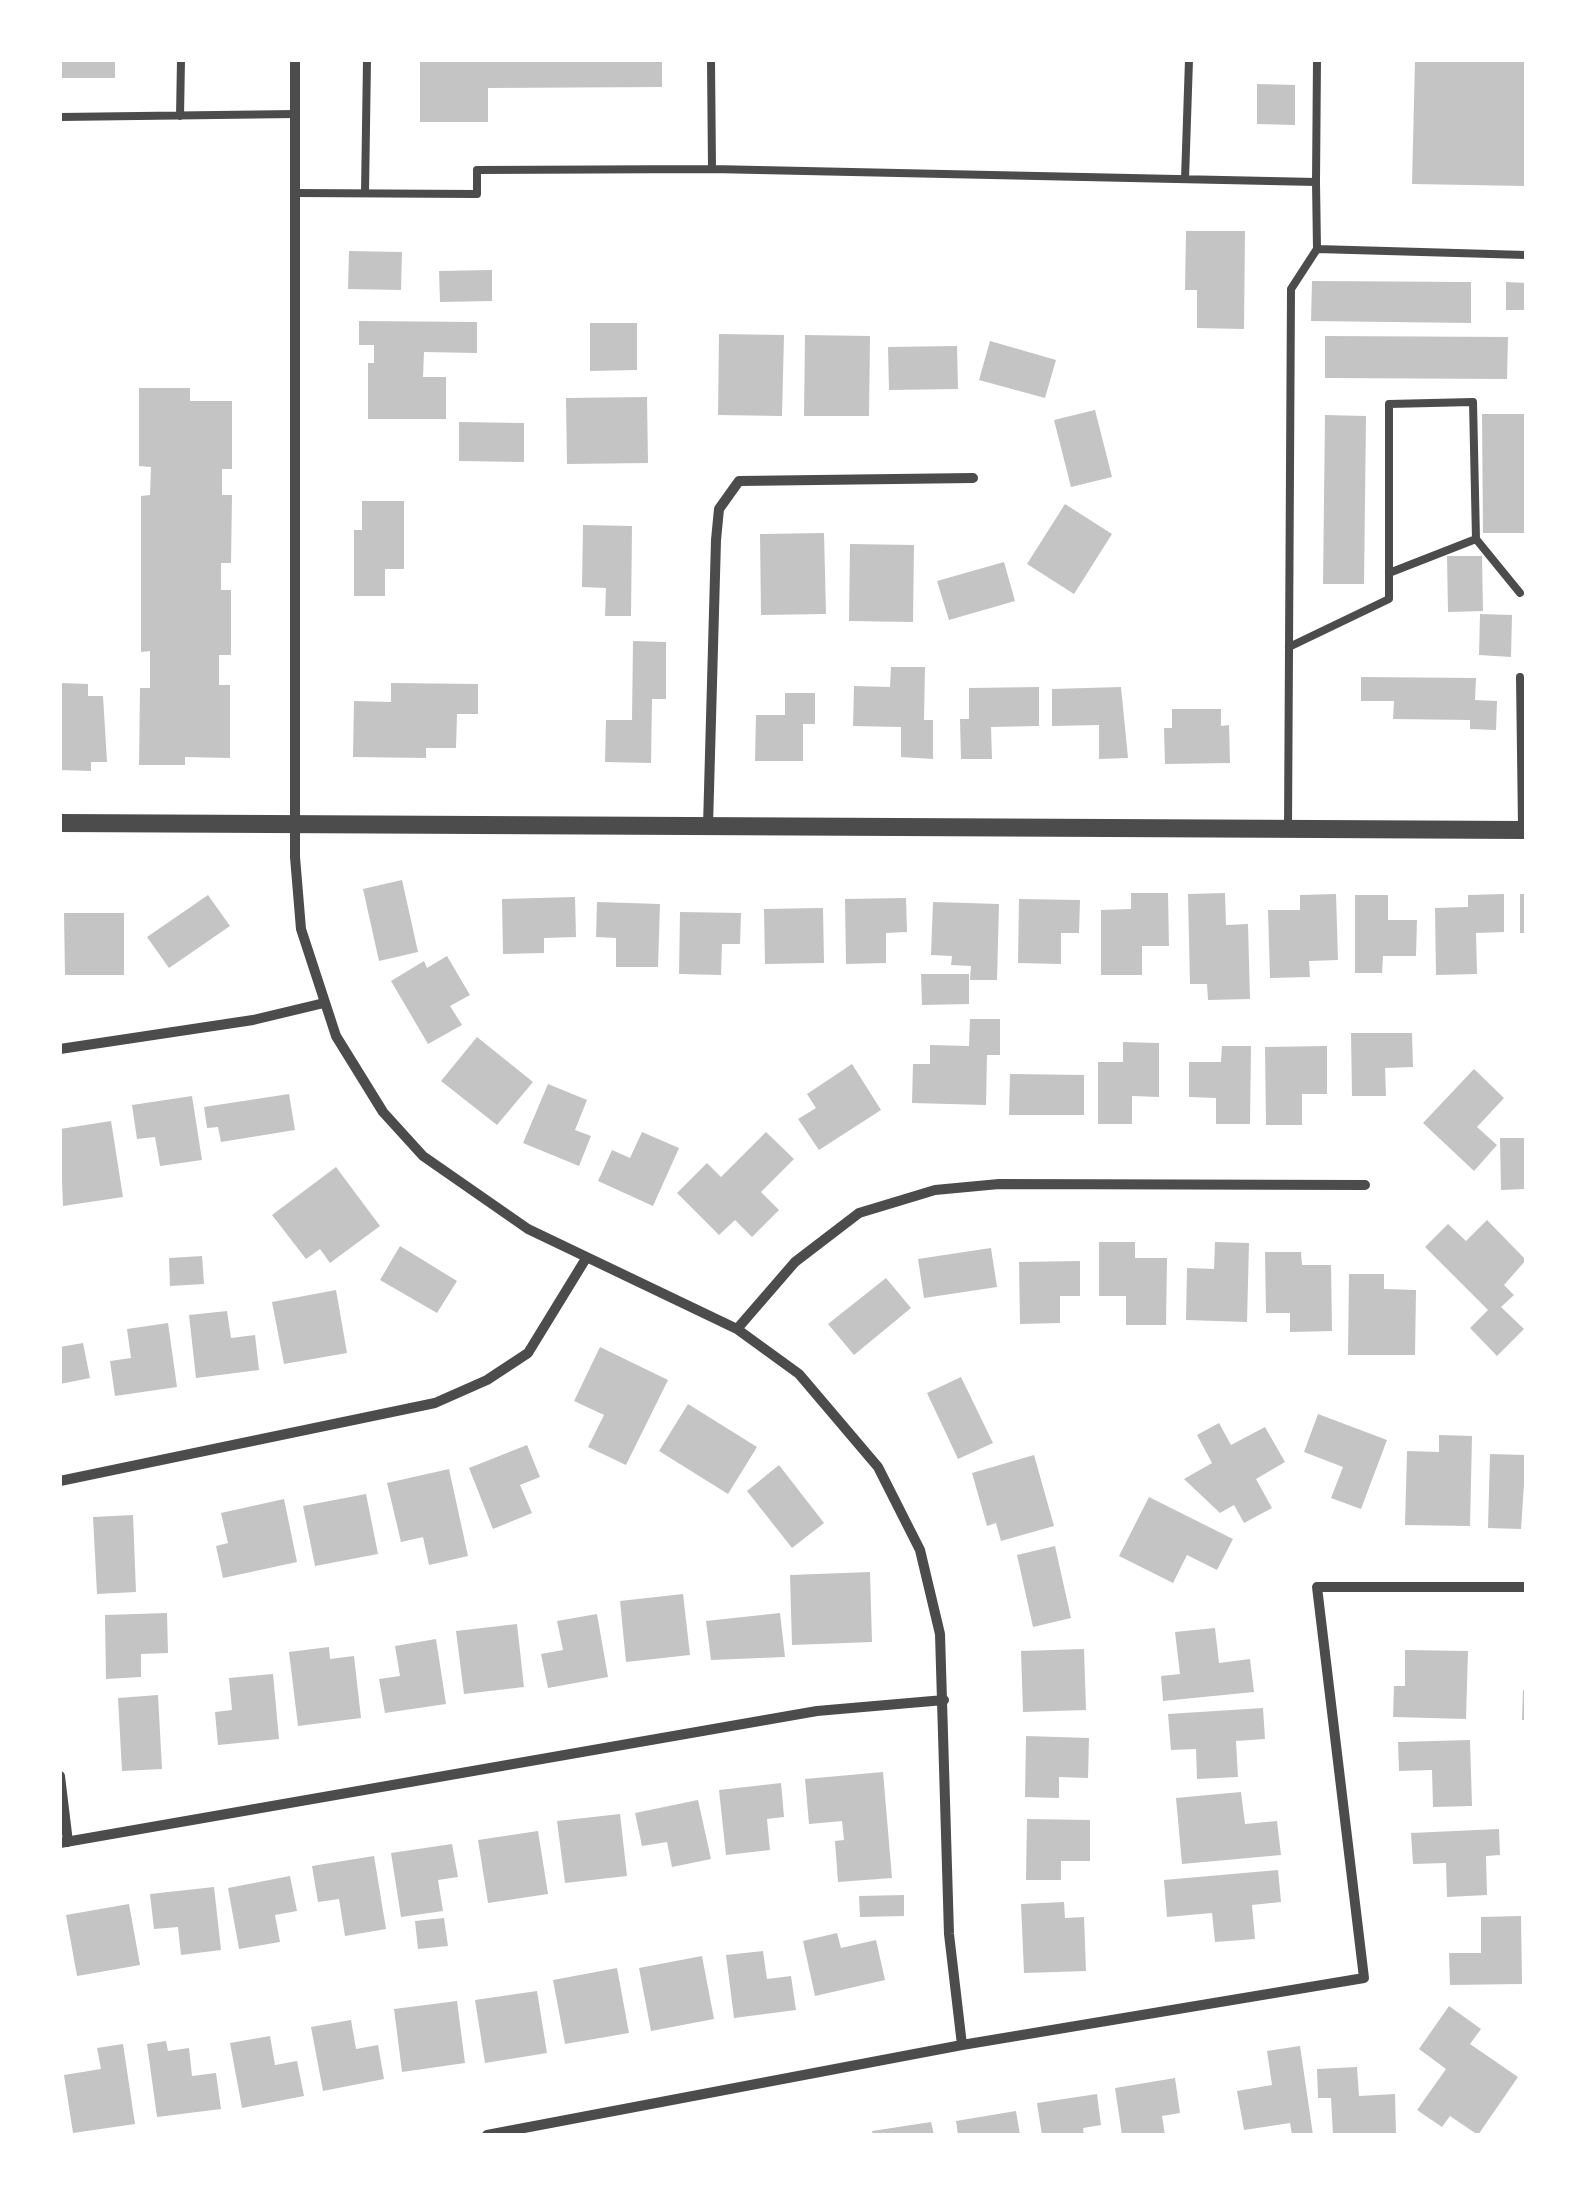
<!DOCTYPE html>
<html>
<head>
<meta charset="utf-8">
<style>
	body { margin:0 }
	#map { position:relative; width:1586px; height:2195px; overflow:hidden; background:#fff; font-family:Inter,sans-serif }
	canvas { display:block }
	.frame { position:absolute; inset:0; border:62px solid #fff; pointer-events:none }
</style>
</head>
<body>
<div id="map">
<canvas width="1586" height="2195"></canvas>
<div class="frame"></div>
</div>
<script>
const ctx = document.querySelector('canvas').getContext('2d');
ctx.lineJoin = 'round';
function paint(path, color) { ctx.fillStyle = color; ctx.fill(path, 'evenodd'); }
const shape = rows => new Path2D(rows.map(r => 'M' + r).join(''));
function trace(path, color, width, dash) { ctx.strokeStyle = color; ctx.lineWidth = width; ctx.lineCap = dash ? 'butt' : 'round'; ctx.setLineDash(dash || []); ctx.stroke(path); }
const building = shape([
	[60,60,115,60,115,78,60,78],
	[420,60,662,60,662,87,488,88,488,122,420,122],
	[1415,60,1526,60,1526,186,1412,184],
	[1257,84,1295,85,1295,125,1257,124],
	[1186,231,1245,231,1244,329,1197,328,1197,290,1185,290],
	[349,251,402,252,401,290,348,289],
	[492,270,492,301,440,302,439,271],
	[1312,281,1471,282,1471,323,1311,321],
	[1506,282,1526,283,1526,310,1506,310],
	[359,321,477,322,477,353,424,352,423,377,446,377,446,419,368,419,368,363,374,363,374,345,359,345],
	[590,323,637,323,637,370,590,371],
	[719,334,784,335,782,416,718,415],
	[805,335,870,336,869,416,804,416],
	[1325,336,1508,337,1507,379,1325,378],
	[990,341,1056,360,1045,398,979,380],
	[957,346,958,389,889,390,888,347],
	[139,388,190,388,190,401,232,401,232,469,222,469,222,495,232,495,231,563,221,563,221,590,231,590,231,655,219,655,219,685,230,685,230,758,185,757,185,765,139,765,140,688,150,688,150,651,141,652,141,496,150,495,151,467,139,466],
	[647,397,648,463,567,464,566,398],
	[1095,410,1112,477,1071,487,1054,420],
	[1482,414,1525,414,1525,533,1483,533],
	[1325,415,1366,416,1364,584,1323,584],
	[459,422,524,423,524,462,459,461],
	[362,501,404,501,404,569,385,569,385,596,354,596,354,530,362,530],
	[1065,504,1112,534,1074,594,1027,564],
	[583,525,632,526,631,616,605,616,606,588,582,587],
	[824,533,826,614,761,615,760,534],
	[850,544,914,545,913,622,849,621],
	[1447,556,1482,556,1483,611,1448,612],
	[1004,562,1015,601,949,620,937,581],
	[1480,614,1512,615,1511,657,1479,655],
	[633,641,666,642,666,699,652,699,651,763,605,762,606,720,632,720],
	[891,667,925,667,924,720,933,720,933,759,901,757,901,727,853,726,854,686,890,687],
	[1361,677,1476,678,1475,700,1497,701,1496,730,1470,729,1470,720,1393,719,1394,701,1361,701],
	[60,683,88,684,88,696,103,696,107,762,91,762,91,771,60,770],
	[391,683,478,684,478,714,457,714,456,748,426,748,426,758,353,757,354,701,391,702],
	[1039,687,1039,726,991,727,992,759,961,759,960,719,969,719,969,688],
	[1121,687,1128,758,1099,759,1099,725,1052,726,1052,689],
	[785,693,815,693,815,724,803,724,803,761,755,761,756,715,785,715],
	[1172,709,1221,709,1221,726,1229,725,1230,763,1165,764,1164,728,1172,728],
	[402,880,418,952,379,961,363,889],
	[1131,893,1168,893,1169,946,1142,946,1142,975,1101,975,1101,910,1131,909],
	[1225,893,1226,925,1248,924,1250,999,1208,1000,1207,984,1190,984,1188,894],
	[1336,894,1338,960,1309,961,1310,977,1270,978,1268,910,1300,910,1300,895],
	[1504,894,1504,932,1476,933,1477,974,1436,975,1435,908,1468,907,1468,895],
	[1520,894,1526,894,1526,933,1520,933],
	[208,895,230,926,169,968,147,937],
	[1355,895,1388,895,1388,920,1417,920,1416,956,1383,956,1382,973,1355,973],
	[575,897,576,937,544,938,544,953,503,954,502,899],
	[906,898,907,932,886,933,886,963,846,964,845,899],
	[1019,899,1080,900,1079,933,1061,933,1061,964,1018,963],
	[597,902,660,904,658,967,616,967,616,938,596,937],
	[933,902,999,904,997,980,970,980,971,966,951,965,952,956,931,955],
	[823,908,824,963,765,964,764,909],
	[680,912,741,913,740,944,722,944,721,975,679,974],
	[64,913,124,913,124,975,65,975],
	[447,956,470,995,450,1006,462,1025,428,1044,391,981,424,961,427,968],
	[921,974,969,974,969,1004,922,1005],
	[970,1019,1000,1019,1000,1055,987,1055,986,1105,912,1103,913,1064,930,1064,930,1045,969,1046],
	[1351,1033,1412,1033,1413,1067,1385,1068,1386,1096,1352,1096],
	[477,1037,533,1082,497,1125,441,1081],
	[1123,1042,1159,1043,1159,1097,1132,1096,1132,1124,1098,1124,1098,1062,1123,1062],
	[1222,1046,1251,1046,1250,1124,1216,1124,1216,1098,1189,1097,1189,1062,1221,1062],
	[1327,1046,1327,1094,1302,1094,1302,1125,1266,1125,1265,1047],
	[852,1064,881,1110,819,1150,798,1119,816,1108,807,1094],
	[1474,1069,1504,1098,1477,1127,1497,1145,1474,1171,1423,1123],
	[1010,1074,1084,1075,1084,1115,1009,1115],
	[548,1084,587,1100,575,1130,591,1136,579,1166,523,1143],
	[289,1094,295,1130,221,1142,218,1127,207,1128,204,1107],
	[192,1096,202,1160,160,1166,155,1137,137,1139,132,1105],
	[111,1121,123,1197,63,1206,60,1129],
	[642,1132,679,1148,653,1206,598,1181,612,1150,630,1158],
	[766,1132,794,1159,761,1192,779,1210,752,1237,735,1220,719,1235,677,1193,707,1163,721,1177],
	[1500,1138,1525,1138,1525,1189,1501,1190],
	[336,1167,380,1226,330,1263,320,1249,306,1259,272,1215],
	[1487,1220,1526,1260,1504,1285,1514,1295,1501,1307,1524,1329,1497,1356,1470,1328,1488,1310,1425,1247,1448,1224,1466,1241],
	[1099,1242,1135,1242,1135,1258,1167,1258,1166,1325,1126,1325,1126,1296,1099,1296],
	[1215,1242,1249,1243,1247,1322,1186,1320,1187,1268,1214,1269],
	[400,1246,457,1281,437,1313,380,1280],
	[991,1248,997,1287,924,1298,918,1259],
	[1265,1252,1301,1252,1302,1265,1331,1265,1332,1331,1290,1332,1290,1313,1266,1313],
	[202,1256,204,1284,170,1286,169,1258],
	[1080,1261,1080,1296,1060,1296,1060,1323,1020,1324,1019,1262],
	[1349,1274,1384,1274,1384,1289,1416,1290,1415,1355,1348,1355],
	[886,1278,911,1308,854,1355,828,1324],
	[336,1290,347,1353,284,1364,272,1302],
	[227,1311,231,1338,255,1335,259,1370,196,1378,189,1315],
	[168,1323,177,1387,115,1396,110,1361,131,1358,127,1329],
	[83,1343,90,1378,60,1384,60,1347],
	[600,1347,668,1380,626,1465,588,1447,604,1415,574,1401],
	[961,1377,993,1443,958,1459,927,1393],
	[688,1404,757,1447,728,1494,659,1451],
	[1318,1414,1387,1440,1361,1509,1331,1498,1343,1467,1304,1452],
	[1219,1423,1231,1445,1265,1427,1285,1462,1256,1479,1272,1508,1244,1523,1234,1505,1220,1513,1184,1479,1212,1463,1197,1435],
	[1439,1435,1472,1436,1470,1526,1405,1525,1407,1451,1439,1452],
	[527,1445,540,1477,520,1485,532,1513,493,1529,469,1468],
	[1490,1454,1526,1455,1521,1529,1488,1528],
	[1034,1455,1054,1526,1001,1541,996,1523,987,1526,972,1473],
	[779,1465,824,1523,792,1548,747,1491],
	[449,1469,468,1556,429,1565,423,1537,401,1542,387,1483],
	[366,1494,378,1554,315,1566,303,1506],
	[1149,1497,1233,1539,1217,1570,1187,1555,1173,1583,1119,1556],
	[284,1499,297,1562,223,1578,216,1546,228,1543,221,1513],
	[133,1515,136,1592,97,1594,93,1517],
	[1055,1546,1071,1618,1033,1627,1017,1555],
	[870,1572,872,1642,792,1645,790,1575],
	[683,1594,690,1655,626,1662,620,1601],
	[167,1613,168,1653,141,1654,141,1677,106,1679,105,1615],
	[780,1613,785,1657,711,1660,706,1621],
	[597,1614,608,1677,548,1688,541,1654,563,1650,557,1621],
	[517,1624,524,1687,464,1694,456,1631],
	[1215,1628,1219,1663,1250,1659,1254,1692,1163,1701,1161,1676,1180,1674,1175,1632],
	[436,1639,446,1704,385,1713,379,1679,400,1676,395,1646],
	[329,1647,330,1659,354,1656,361,1718,298,1726,289,1652],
	[1084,1649,1086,1710,1023,1712,1021,1651],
	[1405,1650,1468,1651,1466,1719,1393,1717,1394,1686,1405,1686],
	[273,1674,279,1739,218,1745,215,1712,232,1710,229,1678],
	[1523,1690,1526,1690,1526,1720,1522,1720],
	[158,1695,162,1769,122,1771,118,1698],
	[1263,1708,1265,1739,1236,1741,1238,1777,1197,1779,1196,1749,1171,1750,1168,1714],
	[1026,1736,1089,1738,1088,1778,1059,1777,1059,1798,1025,1797],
	[1470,1740,1472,1806,1433,1807,1432,1770,1399,1771,1398,1742],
	[883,1772,892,1878,838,1882,835,1841,844,1840,842,1821,809,1824,805,1779],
	[781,1783,784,1817,767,1819,770,1850,726,1855,719,1790],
	[1241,1792,1245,1824,1277,1821,1281,1855,1182,1864,1176,1798],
	[698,1800,711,1859,672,1867,667,1842,642,1846,635,1813],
	[620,1814,627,1876,565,1883,557,1821],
	[1027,1819,1090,1820,1090,1861,1061,1861,1061,1880,1026,1880],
	[1499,1829,1500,1855,1486,1856,1487,1895,1447,1897,1446,1863,1413,1864,1411,1833],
	[538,1831,548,1894,488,1903,478,1840],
	[452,1844,458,1877,438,1880,443,1911,401,1917,391,1853],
	[374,1856,386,1929,345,1936,339,1899,318,1902,312,1866],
	[1278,1870,1281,1902,1252,1905,1255,1939,1215,1942,1212,1913,1167,1917,1164,1880],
	[290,1876,297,1911,275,1915,280,1942,239,1949,228,1888],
	[214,1887,221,1950,181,1955,178,1927,154,1929,150,1894],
	[904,1895,904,1916,860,1917,859,1896],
	[1064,1902,1065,1918,1084,1917,1086,1971,1024,1973,1021,1904],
	[129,1904,140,1965,77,1976,66,1915],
	[1521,1916,1522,1984,1450,1985,1449,1953,1481,1953,1481,1917],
	[444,1918,448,1946,418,1949,415,1921],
	[837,1933,841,1948,876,1940,885,1980,815,1996,803,1941],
	[763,1951,767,1979,791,1976,796,2010,734,2018,726,1955],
	[702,1956,714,2019,651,2031,639,1968],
	[617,1968,629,2033,565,2044,553,1980],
	[537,1991,547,2053,485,2063,475,2000],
	[457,2001,465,2063,402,2072,394,2009],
	[1449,2006,1481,2029,1470,2044,1518,2077,1478,2135,1450,2116,1442,2127,1417,2110,1446,2069,1419,2049],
	[351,2020,356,2049,378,2045,384,2079,323,2091,311,2027],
	[270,2036,275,2065,297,2061,304,2096,242,2108,230,2043],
	[166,2041,168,2051,189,2048,192,2076,216,2073,221,2109,157,2117,147,2044],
	[123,2044,135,2124,73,2133,64,2075,101,2069,97,2048],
	[1300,2046,1313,2135,1292,2135,1290,2123,1244,2130,1237,2091,1272,2085,1267,2051],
	[1357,2067,1359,2096,1395,2094,1396,2134,1333,2135,1331,2098,1318,2098,1317,2069],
	[1175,2078,1180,2113,1162,2116,1165,2135,1122,2135,1115,2088],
	[1097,2094,1101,2125,1083,2128,1084,2135,1042,2135,1037,2103],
	[1016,2111,1020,2135,958,2135,956,2121],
	[931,2122,934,2135,873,2135,872,2131]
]);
const service = shape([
	[711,60,712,169,1316,182,1317,249,1526,255],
	[180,116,181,60],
	[60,117,295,114],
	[1185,179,1189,60],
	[1316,182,1317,60],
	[295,193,477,194,477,170,712,169],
	[365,193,367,60],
	[1389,573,1476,539],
	[1289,647,1389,599,1389,404,1473,402,1476,539,1520,593],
	[1520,677,1522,827],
	[1288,829,1291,289,1317,249]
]);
const minor = shape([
	[295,60,295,857,301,929,336,1036,383,1112,423,1156,528,1229,737,1329,799,1374,878,1467,920,1550,940,1634,949,1934,962,2045],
	[708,826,716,540,719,509,739,481,973,478],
	[60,1049,253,1020,324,1003],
	[737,1329,795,1262,859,1213,935,1190,999,1184,1365,1185],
	[60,1481,435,1403,487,1380,528,1353,585,1260],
	[60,1776,68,1842],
	[60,1843,817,1711,944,1700],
	[487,2135,962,2045,1364,1978,1317,1587,1526,1587]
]);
const tertiary = shape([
	[60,823,1526,830]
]);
paint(building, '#c4c4c4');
trace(service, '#4c4c4c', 8);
trace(minor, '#4c4c4c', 10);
trace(tertiary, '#4c4c4c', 18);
</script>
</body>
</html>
